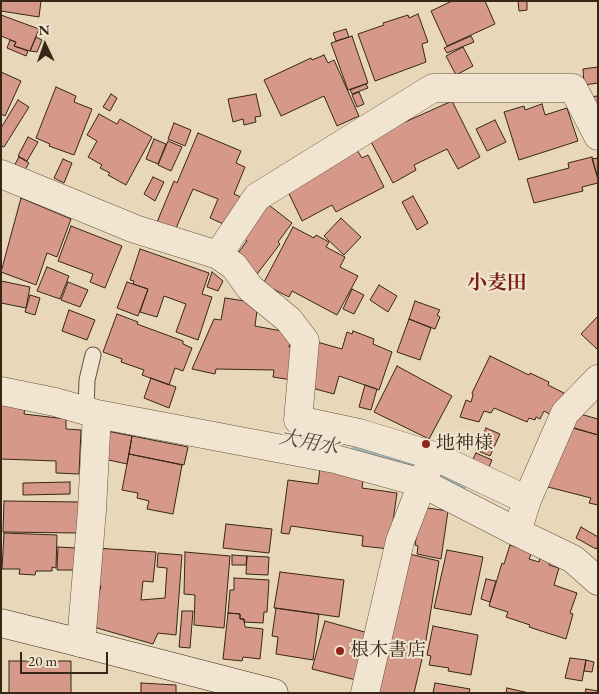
<!DOCTYPE html>
<html>
<head>
<meta charset="utf-8">
<style>
	body { margin:0 }
	#map { position:relative; width:599px; height:694px; overflow:hidden; background:#e9d7b9; font-family:"EB Garamond",serif }
	canvas { display:block }
	.frame { position:absolute; inset:0; border:2px solid #362716; pointer-events:none }
	.north { position:absolute; left:20px; top:20px; width:50px; height:50px; -webkit-text-stroke:4px #f1e5d2; paint-order:stroke; rotate:357deg; font-size:14px; font-weight:700; line-height:20px; text-align:center; color:#362716 }
	.north::after { content:''; display:block; margin:auto; width:18px; height:22px; background:#362716; clip-path:polygon(50% 0,100% 100%,50% 72%,0 100%) }
	.scale { position:absolute; left:20px; top:652px; width:88px; height:22px; box-sizing:border-box; border:2px solid #362716; border-top:0; padding-left:6px; font-size:15px; line-height:18px; white-space:nowrap; color:#362716; -webkit-text-stroke:4px #f1e5d2; paint-order:stroke }
</style>
</head>
<body>
<div id="map">
<canvas width="599" height="694"></canvas>
<div class="frame"></div>
<div class="north">N</div>
<div class="scale">20 m</div>
</div>
<script>
const ctx = document.querySelector('canvas').getContext('2d');
ctx.lineJoin = 'round';
const shape = rows => new Path2D(rows.map(r => 'M' + r).join(''));
function trace(path, color, width, dash) { ctx.strokeStyle = color; ctx.lineWidth = width; ctx.lineCap = dash ? 'butt' : 'round'; ctx.setLineDash(dash || []); ctx.stroke(path); }
function paint(path, color) { ctx.fillStyle = color; ctx.fill(path, 'evenodd'); }
function label(font, color, halo, rows, align = 'center') {
  ctx.font = font + ' "EB Garamond","Noto Serif JP",serif'; ctx.lineWidth = 4; ctx.setLineDash([]); ctx.textBaseline = 'middle'; ctx.strokeStyle = halo; ctx.fillStyle = color; for (const [text, x, y, turn = 0] of rows) {
    ctx.save(); ctx.translate(x, y); ctx.rotate((+turn || 0) * Math.PI / 180); ctx.textAlign = isNaN(turn) ? turn : align; if (halo) ctx.strokeText(text, 0, 0); ctx.fillText(text, 0, 0); ctx.restore();
  }
}
const canal = shape([
	[366,454,416,467,451,484]
]);
const building = shape([
	[1,1,41,1,39,17,1,11,1,1],
	[452,1,485,1,495,24,447,46,431,11,452,1],
	[518,1,527,1,527,10,519,11,518,1],
	[418,14,428,42,422,44,426,62,375,81,358,34,384,25,383,23,408,15,409,18,418,14],
	[1,15,39,29,30,51,14,46,16,42,1,36,1,15],
	[346,29,349,37,336,41,333,33,346,29],
	[352,36,368,83,348,90,331,43,352,36],
	[471,36,474,42,447,53,444,48,471,36],
	[36,37,42,40,37,52,30,51,36,37],
	[10,40,16,42,14,46,28,51,26,56,7,48,10,40],
	[463,47,473,66,456,75,446,56,463,47],
	[324,55,328,63,334,60,359,116,337,126,324,96,281,116,264,80,311,58,312,60,324,55],
	[598,67,598,83,584,85,583,69,598,67],
	[1,72,21,81,5,116,1,114,1,72],
	[366,84,368,88,352,94,350,90,366,84],
	[56,87,76,96,74,102,92,109,74,155,49,146,50,144,36,138,56,87],
	[359,92,364,104,357,107,352,95,359,92],
	[111,94,117,98,110,111,103,107,111,94],
	[256,94,261,116,255,117,256,122,244,125,243,119,233,122,228,99,256,94],
	[598,96,598,117,588,97,598,96],
	[18,100,29,107,4,147,1,146,1,128,18,100],
	[452,101,480,157,458,169,447,149,414,165,416,170,393,183,369,138,402,117,405,122,452,101],
	[542,104,545,115,567,108,578,141,519,160,504,112,524,106,525,110,542,104],
	[99,114,117,124,120,119,152,137,126,185,108,175,110,173,100,168,102,165,88,157,97,141,87,135,99,114],
	[495,120,506,142,487,151,476,129,495,120],
	[174,123,191,130,185,146,168,139,174,123],
	[198,133,241,151,236,163,245,167,234,194,241,197,228,226,210,218,218,199,193,189,173,235,155,227,174,181,177,183,198,133],
	[28,137,38,142,27,161,18,156,28,137],
	[154,139,166,144,158,164,146,159,154,139],
	[168,141,182,147,171,171,158,165,168,141],
	[355,147,362,158,368,155,384,187,336,212,332,205,302,221,284,183,355,147],
	[19,157,29,163,23,173,14,166,19,157],
	[592,157,598,179,598,183,582,187,583,191,534,203,527,179,569,168,568,163,592,157],
	[598,158,598,179,592,159,598,158],
	[63,159,72,163,64,183,54,178,63,159],
	[153,177,164,182,155,201,144,194,153,177],
	[413,196,428,223,417,230,402,202,413,196],
	[21,198,71,219,57,257,47,253,36,285,1,272,21,198],
	[265,202,292,223,278,242,280,244,257,274,235,257,247,241,239,235,265,202],
	[341,218,361,237,344,255,324,236,341,218],
	[71,226,122,246,105,288,90,282,93,274,58,261,71,226],
	[293,227,314,238,316,235,329,242,326,247,345,257,340,267,358,276,337,315,292,291,289,297,263,284,293,227],
	[140,249,209,273,202,294,212,297,198,340,176,332,186,304,164,296,157,317,140,312,148,289,133,284,134,281,130,280,140,249],
	[47,267,69,276,60,299,37,291,47,267],
	[212,272,223,281,218,291,207,287,212,272],
	[1,281,30,287,26,308,1,303,1,281],
	[68,282,88,290,80,307,61,300,68,282],
	[127,282,148,289,138,316,117,308,127,282],
	[379,285,397,296,388,312,370,300,379,285],
	[352,289,364,295,354,314,343,309,352,289],
	[30,295,40,298,35,315,25,312,30,295],
	[225,298,258,303,255,326,292,333,289,347,297,349,292,380,273,377,274,370,216,369,215,374,192,369,214,319,221,320,225,298],
	[415,301,440,310,437,315,440,317,435,329,409,319,415,301],
	[69,310,95,320,87,340,62,331,69,310],
	[117,314,138,322,137,324,183,341,183,344,192,348,183,371,175,368,169,385,142,375,144,370,121,362,122,359,103,352,117,314],
	[598,316,598,350,581,334,598,316],
	[409,319,431,328,420,360,397,352,409,319],
	[353,331,374,339,373,344,392,352,379,390,339,376,334,394,308,387,317,342,342,349,347,332,352,334,353,331],
	[490,356,529,375,530,373,549,382,548,385,564,393,553,416,544,411,540,419,536,417,535,420,529,418,527,422,494,408,491,413,484,411,479,422,460,417,466,400,471,402,473,395,472,393,490,356],
	[397,366,452,396,429,439,374,412,397,366],
	[151,378,176,387,169,408,144,398,151,378],
	[365,385,377,389,371,410,359,407,365,385],
	[1,405,25,407,24,414,66,419,66,429,81,430,79,474,56,473,56,461,1,459,1,405],
	[580,414,598,419,598,435,571,427,580,414],
	[569,427,598,435,598,505,589,503,591,498,548,487,561,441,569,427],
	[486,428,500,434,490,456,476,450,486,428],
	[107,431,132,436,127,464,104,459,107,431],
	[132,436,188,447,184,465,129,454,132,436],
	[476,453,492,460,488,469,472,461,476,453],
	[129,454,182,465,173,514,147,509,149,501,137,498,138,493,122,490,129,454],
	[320,468,364,474,362,488,397,493,389,549,362,546,363,536,291,526,289,534,281,533,288,480,318,484,320,468],
	[70,482,70,494,23,495,23,483,70,482],
	[4,501,79,502,78,533,3,532,4,501],
	[421,507,448,511,441,559,417,554,418,546,415,545,421,507],
	[226,524,272,529,269,553,223,548,226,524],
	[581,527,598,537,598,546,596,549,576,538,581,527],
	[4,533,57,535,56,568,52,567,52,571,36,571,35,575,19,574,20,569,2,569,4,533],
	[510,545,532,552,529,559,539,562,540,558,550,561,549,565,559,568,554,585,577,593,570,613,573,614,566,639,529,627,530,625,506,617,508,612,489,606,502,563,504,564,510,545],
	[58,547,76,548,75,570,57,570,58,547],
	[95,548,156,552,153,582,143,581,141,600,165,598,167,568,157,567,158,553,182,555,176,635,158,633,153,644,90,626,101,586,94,586,95,548],
	[447,550,483,557,471,615,434,608,447,550],
	[185,552,230,556,224,628,194,625,195,595,184,594,185,552],
	[405,553,439,561,425,646,414,693,371,693,405,553],
	[232,555,247,556,246,565,232,565,232,555],
	[247,556,269,557,268,575,246,574,247,556],
	[280,572,344,580,339,617,274,608,280,572],
	[234,578,269,580,267,612,264,612,263,623,244,622,244,619,240,619,240,614,228,613,230,590,234,590,234,578],
	[486,579,496,581,490,602,481,599,486,579],
	[276,608,319,614,313,660,276,654,278,637,272,636,276,608],
	[182,611,193,611,190,648,179,647,182,611],
	[228,613,240,614,240,619,244,619,245,627,263,629,260,659,243,657,242,661,223,659,228,613],
	[325,621,368,633,356,680,312,669,325,621],
	[433,626,478,635,471,675,448,671,449,668,429,665,431,656,427,655,433,626],
	[570,658,586,660,582,681,565,678,570,658],
	[586,660,594,662,592,672,584,671,586,660],
	[9,661,71,661,71,693,9,693,9,661],
	[141,683,176,685,176,693,141,693,141,683],
	[435,683,470,689,469,693,433,693,435,683],
	[507,688,529,693,506,693,507,688],
	[586,689,598,691,598,693,585,693,586,689]
]);
const lane = shape([
	[86,410,87,380,93,355]
]);
const street = shape([
	[598,136,573,88,433,88,257,197,218,255,234,266,250,288,289,320,305,341,298,420,359,433,434,456,527,500,517,532,573,559,598,581],
	[1,174,135,229,218,255],
	[1,391,55,402,97,414,335,459,422,483,517,532],
	[527,500,565,413,598,379],
	[81,643,92,510,97,414],
	[365,693,400,541,429,466]
]);
const secondary = shape([
	[1,623,69,640,274,693]
]);
const markers = [
	[426,444,5,"#8f2418"],
	[340,651,5,"#8f2418"]
];
const poiNames = [
	["地神様",436,444],
	["根木書店",350,651]
];
const neighbourhoodNames = [
	["小麦田",497,284]
];
const waterNames = [
	["大用水",309,443,11]
];
trace(canal, '#9cb7ba', 30);
paint(building, '#d69889');
trace(building, '#362716', 1);
trace(lane, '#63533f', 17);
trace(street, '#63533f', 29);
trace(secondary, '#362716', 29);
trace(lane, '#f1e5d2', 15);
trace(street, '#f1e5d2', 28);
trace(secondary, '#f1e5d2', 28);
for (const [x, y, r, color] of markers) { const dot = new Path2D(); dot.arc(x, y, r, 0, 2 * Math.PI); ctx.fillStyle = color; ctx.fill(dot); trace(dot, '#f1e5d2', 2); }
label('19px', '#362716', '#f1e5d2', poiNames, 'left');
label('bold 20px', '#7a1f14', '#f1e5d2', neighbourhoodNames);
label('italic 20px', '#504b3f', '#f1e5d2', waterNames);
</script>
</body>
</html>
